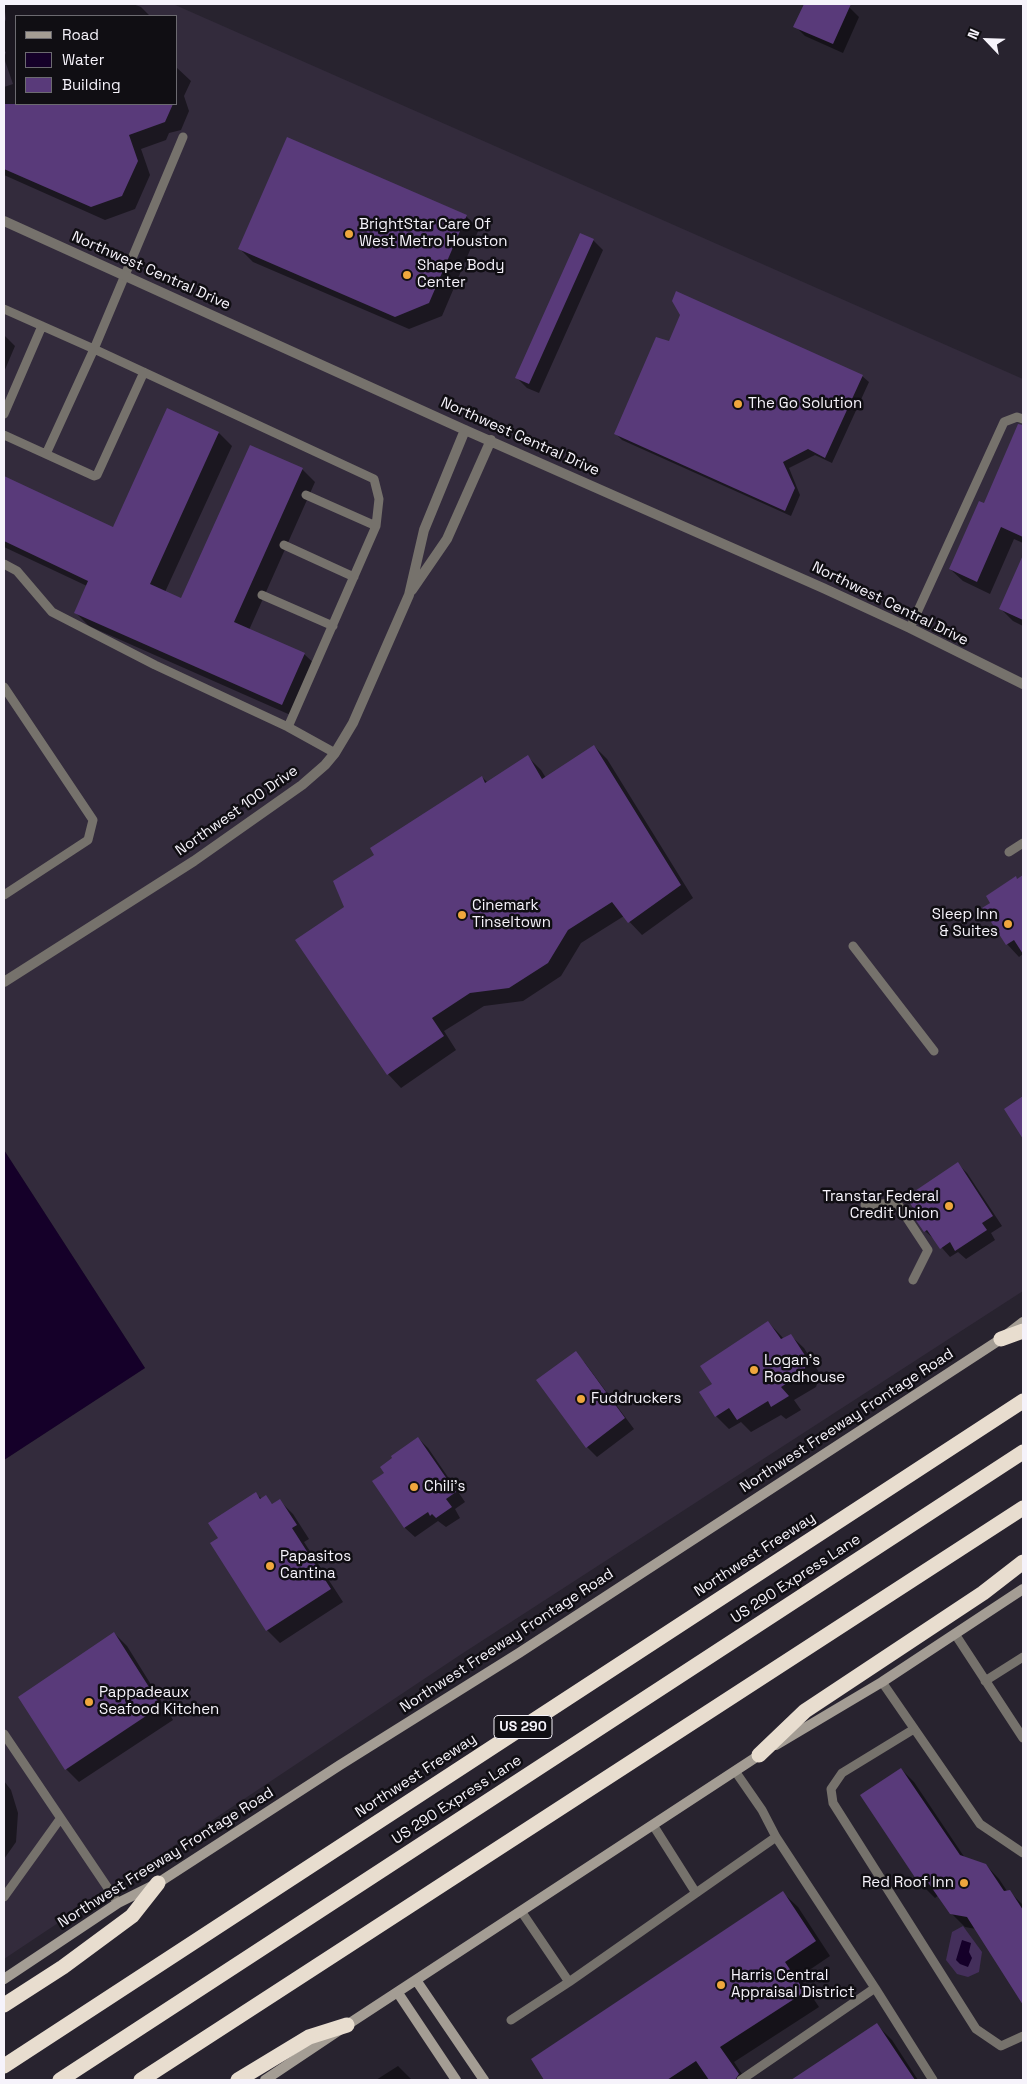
<!DOCTYPE html>
<html>
<head>
<meta charset="utf-8">
<style>
	body { margin:0 }
	#map { position:relative; width:1027px; height:2084px; overflow:hidden; background:#28232f; font-family:"Space Grotesk",sans-serif }
	canvas { display:block }
	.frame { position:absolute; inset:0; border:5px solid #f6f3fb; pointer-events:none }
	.legend { position:absolute; left:15px; top:15px; width:162px; height:90px; box-sizing:border-box; background:#100e13; border:1px solid #6c6a70; margin:0; padding:6px 9px; list-style:none; font-size:15px; color:#f6f3fb }
	.legend li { display:flex; align-items:center; gap:10px; height:25px }
	.legend b { width:25px; border:1px solid #6c6a70 }
	.north { position:absolute; left:962px; top:15px; width:50px; height:50px; -webkit-text-stroke:4px #100e13; paint-order:stroke; rotate:294deg; font-size:14px; font-weight:700; line-height:20px; text-align:center; color:#f6f3fb }
	.north::after { content:''; display:block; margin:auto; width:18px; height:22px; background:#f6f3fb; clip-path:polygon(50% 0,100% 100%,50% 72%,0 100%) }
</style>
</head>
<body>
<div id="map">
<canvas width="1027" height="2084"></canvas>
<div class="frame"></div>
<ul class="legend">
<li><b style="height:6px;background:#a49d94"></b>Road</li>
<li><b style="height:14px;background:#150029"></b>Water</li>
<li><b style="height:14px;background:#593a7a"></b>Building</li>
</ul>
<div class="north">N</div>
</div>
<script>
const ctx = document.querySelector('canvas').getContext('2d');
ctx.lineJoin = 'round';
function paint(path, color) { ctx.fillStyle = color; ctx.fill(path, 'evenodd'); }
const shape = rows => new Path2D(rows.map(r => 'M' + r).join(''));
function trace(path, color, width, dash) { ctx.strokeStyle = color; ctx.lineWidth = width; ctx.lineCap = dash ? 'butt' : 'round'; ctx.setLineDash(dash || []); ctx.stroke(path); }
function label(font, color, halo, rows, align = 'center') {
  ctx.font = font + ' "Space Grotesk",sans-serif'; ctx.lineWidth = 5; ctx.setLineDash([]); ctx.textBaseline = 'middle'; ctx.strokeStyle = halo; ctx.fillStyle = color; for (const [text, x, y, turn = 0] of rows) {
    ctx.save(); ctx.translate(x, y); ctx.rotate((+turn || 0) * Math.PI / 180); ctx.textAlign = isNaN(turn) ? turn : align; if (halo) ctx.strokeText(text, 0, 0); ctx.fillText(text, 0, 0); ctx.restore();
  }
}
const built = shape([
	[4,4,173,4,1023,379,1023,1291,460,1655,4,1959,4,1460,145,1368,4,1150],
	[16,16,176,16,176,104,16,104]
]);
const green = shape([
	[963,1926,982,1952,979,1972,968,1977,957,1974,946,1960,952,1932]
]);
const water = shape([
	[4,1150,145,1368,4,1460],
	[962,1940,971,1943,969,1952,972,1958,968,1967,960,1964,956,1960]
]);
const shadow = shape([
	[4,4,133,4,141,7,150,16,16,16,16,104,176,104,176,67,191,81,184,96,189,111,181,130,169,133,166,140,141,149,150,175,135,209,105,220,4,175,4,87,13,84,4,58,6,52,4,51,4,24,6,19],
	[805,4,841,4,849,7,859,17,843,53,805,36,795,26],
	[466,216,479,229,442,316,409,329,253,262,240,249],
	[593,240,603,250,539,393,527,388,517,378],
	[681,314,862,376,869,382,832,463,815,455,789,468,800,495,791,516,622,440,616,434,669,343],
	[4,335,15,346,4,372],
	[1015,432,1023,435,1023,543,1014,539,990,594,963,581,950,569,985,504],
	[219,433,232,446,165,592,182,600,302,469,315,482,249,630,304,654,318,667,295,717,89,626,75,612,87,586,4,547,4,478,113,529],
	[1023,558,1023,626,1013,621,1000,608],
	[594,746,607,759,693,898,642,935,624,916,581,943,561,976,523,1001,484,1006,444,1031,456,1050,401,1088,388,1074,346,908,376,855,482,777,488,783,528,757,541,770,546,778],
	[1023,876,1023,954,1019,957,1007,944,984,908],
	[958,1164,967,1173,1002,1226,991,1233,995,1240,966,1259,958,1252,950,1257,935,1240,925,1231,920,1217],
	[768,1322,784,1339,790,1335,804,1348,820,1374,816,1387,794,1400,801,1410,786,1419,781,1415,751,1432,741,1422,729,1429,716,1416,714,1384],
	[575,1353,585,1363,634,1429,597,1457,587,1447],
	[418,1438,428,1448,465,1502,455,1509,460,1518,446,1527,438,1521,415,1537,405,1528,374,1482,386,1473],
	[256,1494,262,1499,265,1497,273,1505,280,1501,293,1514,309,1539,304,1542,343,1602,280,1643,267,1630,220,1538],
	[114,1633,127,1646,173,1720,79,1782,66,1769],
	[901,1769,914,1782,965,1858,986,1865,999,1879,1007,1891,1009,1891,1023,1905,1023,2002,976,1929,965,1927,951,1913,939,1895,935,1898,921,1884,861,1795],
	[4,1781,11,1790,18,1813,16,1842,4,1859],
	[783,1893,798,1907,830,1956,799,1977,819,2007,734,2062,746,2080,711,2080,709,2078,705,2080,546,2080,533,2060],
	[877,2025,892,2040,918,2080,793,2080],
	[398,2066,412,2080,376,2080]
]);
const building = shape([
	[804,4,851,4,833,44,793,27],
	[4,104,173,104,165,122,129,135,138,161,122,196,91,207,4,169],
	[287,137,467,215,429,303,395,317,238,249],
	[580,233,594,239,529,384,515,378],
	[676,291,863,375,825,458,808,449,783,462,795,488,785,511,614,434,656,337,669,341,680,315,672,301],
	[167,408,219,432,150,584,181,598,250,445,303,468,234,622,305,653,282,705,74,613,88,581,4,541,4,476,113,527],
	[1018,424,1023,425,1023,537,1001,527,977,582,949,569,979,501,984,503],
	[1023,555,1023,620,999,609],
	[594,745,681,885,628,923,612,902,568,930,548,963,509,988,470,993,432,1018,444,1036,387,1075,295,940,344,907,333,881,374,855,370,848,482,776,485,783,528,755,542,779],
	[1023,875,1023,954,1014,940,1006,945,982,908,990,903,986,896,1016,876,1017,879],
	[1023,1096,1023,1139,1004,1109],
	[958,1162,993,1216,982,1223,987,1230,955,1251,950,1242,940,1249,927,1230,924,1232,915,1219,919,1217,906,1197],
	[768,1321,781,1339,791,1334,808,1360,803,1373,781,1387,789,1396,771,1407,768,1401,737,1420,729,1408,715,1417,699,1392,712,1384,700,1366],
	[576,1351,625,1418,586,1448,536,1380],
	[418,1437,456,1492,446,1499,452,1507,436,1518,432,1514,430,1516,428,1512,404,1528,372,1481,384,1473,380,1467,392,1458,391,1456],
	[256,1492,260,1499,266,1495,272,1504,280,1499,297,1525,292,1528,331,1589,266,1631,210,1543,218,1538,208,1523],
	[114,1632,161,1706,65,1770,18,1697],
	[901,1768,960,1855,986,1864,1004,1891,1010,1890,1023,1910,1023,2005,967,1917,950,1914,927,1881,920,1885,860,1795],
	[783,1891,816,1941,785,1962,805,1992,720,2047,739,2074,735,2080,709,2080,696,2061,667,2080,544,2080,531,2059],
	[877,2023,915,2080,791,2080]
]);
const lane = shape([
	[4,309,94,349,183,137],
	[4,414,42,326],
	[4,435,94,476,97,475,144,372],
	[46,454,94,349,374,479,379,499,376,526,288,727,335,753],
	[306,495,376,526],
	[284,545,354,577],
	[4,564,17,571,52,612,155,665,288,727],
	[262,595,333,626],
	[910,628,1004,422,1017,417,1023,419],
	[4,687,93,820,88,840,4,895],
	[1009,852,1023,843],
	[853,946,934,1051],
	[865,1205,897,1203,928,1250,913,1280],
	[955,1634,1023,1738],
	[985,1681,1023,1657],
	[882,1682,980,1824,1023,1853],
	[914,1729,842,1773,831,1789,833,1803,976,2029,1001,2046,1023,2036],
	[4,1734,118,1903],
	[735,1771,762,1810,776,1837,875,1988,741,2080],
	[653,1825,696,1893],
	[4,1897,60,1819],
	[521,1911,569,1982,776,1837],
	[875,1988,933,2080],
	[511,2020,569,1982]
]);
const street = shape([
	[4,221,465,430,823,588,910,628,1023,684],
	[412,590,447,539,491,440],
	[4,982,194,861,302,785,325,765,335,753,353,723,409,595,424,530,465,430]
]);
const secondary = shape([
	[776,1745,882,1682,1023,1589],
	[4,1979,118,1903,158,1883,340,1765,519,1653,1001,1339,1023,1322],
	[416,1980,484,2080],
	[398,1993,456,2080],
	[265,2080,347,2025,764,1752]
]);
const highway = shape([
	[1001,1339,1023,1331],
	[759,1755,805,1711,983,1593,1023,1562],
	[4,2005,63,1967,132,1916,158,1883],
	[4,2066,1023,1401],
	[60,2080,1023,1452],
	[141,2080,1023,1508],
	[238,2080,309,2037,347,2025]
]);
const markers = [
	[349,234,5,"#efa73d"],
	[407,275,5,"#efa73d"],
	[738,404,5,"#efa73d"],
	[462,915,5,"#efa73d"],
	[1008,924,5,"#efa73d"],
	[949,1206,5,"#efa73d"],
	[754,1370,5,"#efa73d"],
	[581,1399,5,"#efa73d"],
	[414,1487,5,"#efa73d"],
	[270,1566,5,"#efa73d"],
	[89,1702,5,"#efa73d"],
	[964,1883,5,"#efa73d"],
	[721,1985,5,"#efa73d"]
];
const shields = [
	[523,1727,58]
];
const shieldNames = [
	["US 290",523,1727]
];
const poiNames = [
	["BrightStar Care Of",359,225],
	["West Metro Houston",359,242],
	["Shape Body",417,266],
	["Center",417,283],
	["The Go Solution",748,404],
	["Cinemark",472,906],
	["Tinseltown",472,923],
	["Sleep Inn",998,915,"right"],
	["& Suites",998,932,"right"],
	["Transtar Federal",939,1197,"right"],
	["Credit Union",939,1214,"right"],
	["Logan's",764,1361],
	["Roadhouse",764,1378],
	["Fuddruckers",591,1399],
	["Chili's",424,1487],
	["Papasitos",280,1557],
	["Cantina",280,1574],
	["Pappadeaux",99,1693],
	["Seafood Kitchen",99,1710],
	["Red Roof Inn",954,1883,"right"],
	["Harris Central",731,1976],
	["Appraisal District",731,1993]
];
const streetNames = [
	["Northwest Central Drive",151,271,24],
	["Northwest Central Drive",520,437,24],
	["Northwest Central Drive",890,604,26],
	["Northwest 100 Drive",237,811,-35],
	["Northwest Freeway Frontage Road",847,1421,-33],
	["Northwest Freeway",755,1555,-33],
	["US 290 Express Lane",796,1579,-33],
	["Northwest Freeway Frontage Road",507,1641,-33],
	["Northwest Freeway",416,1776,-33],
	["US 290 Express Lane",457,1800,-33],
	["Northwest Freeway Frontage Road",166,1858,-32]
];
paint(built, '#332b3c');
paint(green, '#442f5b');
paint(water, '#150029');
paint(shadow, '#0007');
paint(building, '#593a7a');
trace(lane, '#76726c', 9);
trace(street, '#76726c', 10);
trace(secondary, '#a49d94', 10);
trace(highway, '#e8ddcf', 15);
for (const [x, y, r, color] of markers) { const dot = new Path2D(); dot.arc(x, y, r, 0, 2 * Math.PI); ctx.fillStyle = color; ctx.fill(dot); trace(dot, '#100e13', 2); }
for (const [x, y, w] of shields) { const box = new Path2D(); box.roundRect(x - w / 2, y - 11.5, w, 23, 4); ctx.fillStyle = '#100e13'; ctx.fill(box); trace(box, '#f6f3fb', 1); }
label('bold 14px', '#f6f3fb', null, shieldNames);
label('15px', '#f6f3fb', '#100e13', poiNames, 'left');
label('15px', '#f6f3fb', '#100e13', streetNames);
</script>
</body>
</html>
